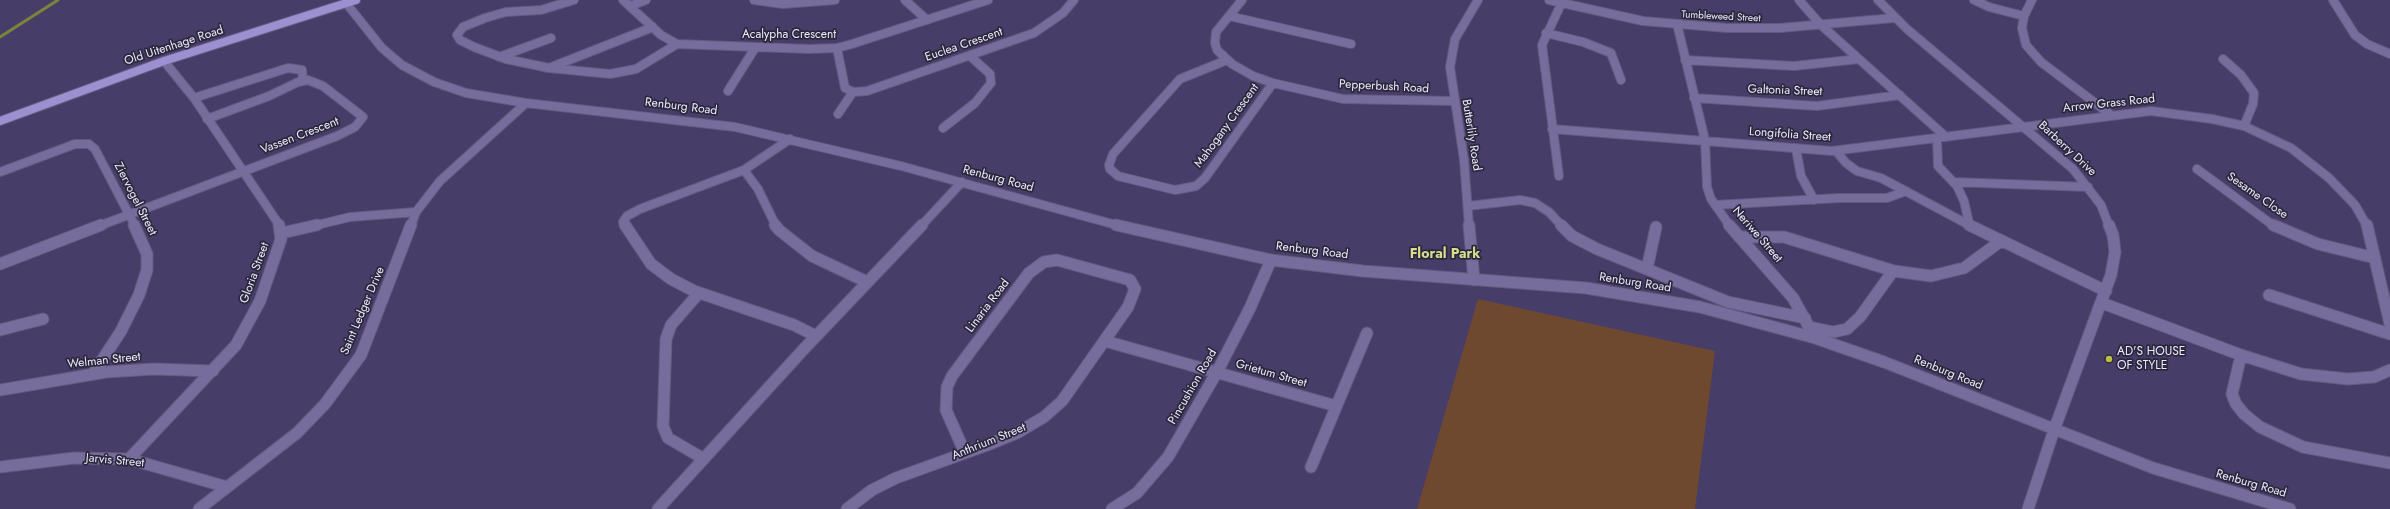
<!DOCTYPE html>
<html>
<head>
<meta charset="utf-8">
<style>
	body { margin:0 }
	canvas { display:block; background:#463d69 }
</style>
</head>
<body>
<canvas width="2390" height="509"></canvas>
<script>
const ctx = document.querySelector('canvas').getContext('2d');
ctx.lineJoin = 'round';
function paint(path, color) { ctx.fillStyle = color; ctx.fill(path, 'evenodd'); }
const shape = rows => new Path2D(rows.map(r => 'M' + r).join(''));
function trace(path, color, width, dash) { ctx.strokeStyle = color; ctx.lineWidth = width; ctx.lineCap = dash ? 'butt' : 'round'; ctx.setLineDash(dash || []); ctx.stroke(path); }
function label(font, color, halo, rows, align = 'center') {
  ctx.font = font + ' Jost,sans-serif'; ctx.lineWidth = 3.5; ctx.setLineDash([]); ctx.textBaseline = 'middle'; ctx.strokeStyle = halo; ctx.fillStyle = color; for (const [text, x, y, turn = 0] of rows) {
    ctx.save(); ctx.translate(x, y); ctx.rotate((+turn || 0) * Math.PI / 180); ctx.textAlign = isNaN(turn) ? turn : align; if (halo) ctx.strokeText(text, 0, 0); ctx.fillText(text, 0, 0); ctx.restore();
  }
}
const green = shape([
	[1478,299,1715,351,1695,509,1417,509]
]);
const stream = shape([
	[0,37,58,0]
]);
const minorFar1 = shape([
	[574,0,541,10,506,12,485,18,463,27,457,35,460,40,474,47,506,59,549,68,610,74,636,69,677,44],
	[623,0,661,35,677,44,809,49,837,48,852,44,988,0],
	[754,0,783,4,835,0],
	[905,0,927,20],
	[1242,0,1216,32,1215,43,1217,50,1232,64,1253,76,1273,83,1343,99,1453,101],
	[1549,0,1643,21,1727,28,1780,28,1894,18],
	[1799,0,1821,25,1946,137],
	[1878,0,1907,29,2073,169,2101,205,2109,226],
	[1974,0,1989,7,2024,16],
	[2032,0,2024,16,2022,28,2026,45,2041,62,2111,115],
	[2333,0,2355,35,2367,44,2390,54],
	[346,3,382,48,402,65,434,82,466,93,526,103,735,127,901,166,1120,226],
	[630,6,646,0],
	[1229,16,1351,44],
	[1677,24,1705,140,1707,187,1711,199,1730,226],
	[1546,33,1583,42,1611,53,1621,80],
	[837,48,845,88,853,92,867,91,1034,33,1063,13,1074,0],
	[499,57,551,38],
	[2223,59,2241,75,2254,93,2253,104,2244,126],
	[1227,60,1180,79,1113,154,1109,165,1110,169,1118,176,1175,190,1196,186,1205,178,1273,83],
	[1685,60,1794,66,1859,59],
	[164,61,194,98,280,226],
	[549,68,653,27],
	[728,91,755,48],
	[194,98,288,68,302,70,303,80],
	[1694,98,1817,106,1900,95],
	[838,114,853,92],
	[943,128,975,103,991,83,990,74,970,56],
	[1552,129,1832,151,2151,111,2212,119,2244,126,2291,148,2329,178,2355,205,2367,226],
	[1937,138,1938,166,1957,186,1964,201,1969,223],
	[1796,149,1801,176,1814,200],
	[1836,151,1846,163,1857,171,1881,178,1971,226],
	[2197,169,2274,226],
	[744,170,758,189,776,226],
	[0,172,75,144,89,144,95,149,135,226],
	[1559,176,1542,45,1563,0],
	[1954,182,2088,187],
	[1715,205,1839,198,1887,198,1906,191],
	[1468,206,1520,200,1535,203,1549,212,1562,226],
	[99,226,337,136,355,127,363,117,323,86,308,80,298,82,269,96,207,119],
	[313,226,350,217,416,212],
	[411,226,416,212,440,181,526,103],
	[625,226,623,222,627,216,640,209,744,170,790,139],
	[921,226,962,182],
	[1469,226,1464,160,1450,67,1455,39,1478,0]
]);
const minor = shape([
	[625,225,651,264,671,279,694,291,794,325,816,336],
	[775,225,779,230,812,256,867,282],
	[1116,225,1271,260,1363,271,1586,288,1700,307,1815,338,1884,362,2153,468,2290,509],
	[1469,225,1474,280],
	[1561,225,1572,236,1597,249,1728,302,1805,318],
	[1729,225,1793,298,1815,338],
	[1969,225,2106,291],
	[2273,225,2318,244,2375,258],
	[2367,225,2390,324],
	[282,233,317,225],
	[1739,237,1784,237,1894,271,1931,276,1964,268,2001,241],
	[0,264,101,225],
	[1647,269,1656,227],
	[699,293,671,325,666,339,663,426,668,438,704,459],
	[2269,295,2390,334],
	[2102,303,2241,355,2301,374,2348,379,2374,377,2390,370],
	[1810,327,1833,332,1847,329,1860,317,1893,271],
	[0,330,43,319],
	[1105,341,1336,406],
	[2241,355,2232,394,2236,404,2244,414,2260,427,2303,447,2390,463],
	[93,374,121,331,139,295,147,270,147,254,134,225],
	[0,390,106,372,154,369,213,371],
	[129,459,236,345,260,301,281,239,279,225],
	[0,467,74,458,129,459,227,487],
	[1311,467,1367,333],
	[199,509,297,433,325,404,361,355,411,225],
	[658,509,802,351,922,225],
	[847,509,872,490,896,478,990,444,1017,433,1044,417,1062,401,1128,307,1135,289,1130,280,1057,260,1044,262,1029,273,952,376,947,387,946,410,965,453],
	[1112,509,1137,493,1168,457,1217,372,1250,308,1271,260],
	[2028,509,2054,430,2111,275,2115,252,2113,235,2109,225]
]);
const major = shape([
	[0,121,164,61,356,0]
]);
const markers = [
	[2109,359,4,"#bac046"]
];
const farStreetnames = [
	["Tumbleweed Street",1721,17,3]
];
const streetNames = [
	["Acalypha Crescent",789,35],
	["Euclea Crescent",964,45,-19],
	["Old Uitenhage Road",174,46,-18],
	["Pepperbush Road",1384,87,3],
	["Galtonia Street",1785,91,2],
	["Arrow Grass Road",2109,104,-6],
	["Renburg Road",681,107,7],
	["Mahogany Crescent",1227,126,-54],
	["Butterlily Road",1471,135,81],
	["Longifolia Street",1790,135,4],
	["Vassen Crescent",300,136,-21],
	["Barberry Drive",2067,149,43],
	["Renburg Road",998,179,15],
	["Sesame Close",2257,196,35],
	["Ziervogel Street",135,199,63],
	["Neriwe Street",1757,235,49],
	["Renburg Road",1312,251,7],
	["Gloria Street",255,273,-70],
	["Renburg Road",1635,283,9],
	["Linaria Road",988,306,-53],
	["Saint Ledger Drive",363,311,-67],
	["Welman Street",104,361,-6],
	["Renburg Road",1948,373,22],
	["Grietum Street",1271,374,16],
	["Pincushion Road",1193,387,-60],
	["Anthrium Street",989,442,-22],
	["Jarvis Street",115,461,5],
	["Renburg Road",2251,484,16]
];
const poiNames = [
	["AD'S HOUSE",2117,352],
	["OF STYLE",2117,366]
];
const quarterNames = [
	["Floral Park",1445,255]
];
paint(green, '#6f4830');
trace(stream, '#7e833b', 3);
trace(minorFar1, '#625a7e', 10);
trace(minor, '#625a7e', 13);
trace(major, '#625a7e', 10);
trace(minorFar1, '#766d9d', 8);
trace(minor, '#766d9d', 11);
trace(major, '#9c90d1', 8);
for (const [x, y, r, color] of markers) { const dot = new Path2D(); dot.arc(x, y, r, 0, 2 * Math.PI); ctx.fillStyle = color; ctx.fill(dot); trace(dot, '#2c283c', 1.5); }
label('10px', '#ece9ff', '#2c283c', farStreetnames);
label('12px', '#ece9ff', '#2c283c', streetNames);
label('12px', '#ece9ff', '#2c283c', poiNames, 'left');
label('bold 14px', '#d8de90', '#2c283c', quarterNames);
</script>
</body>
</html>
